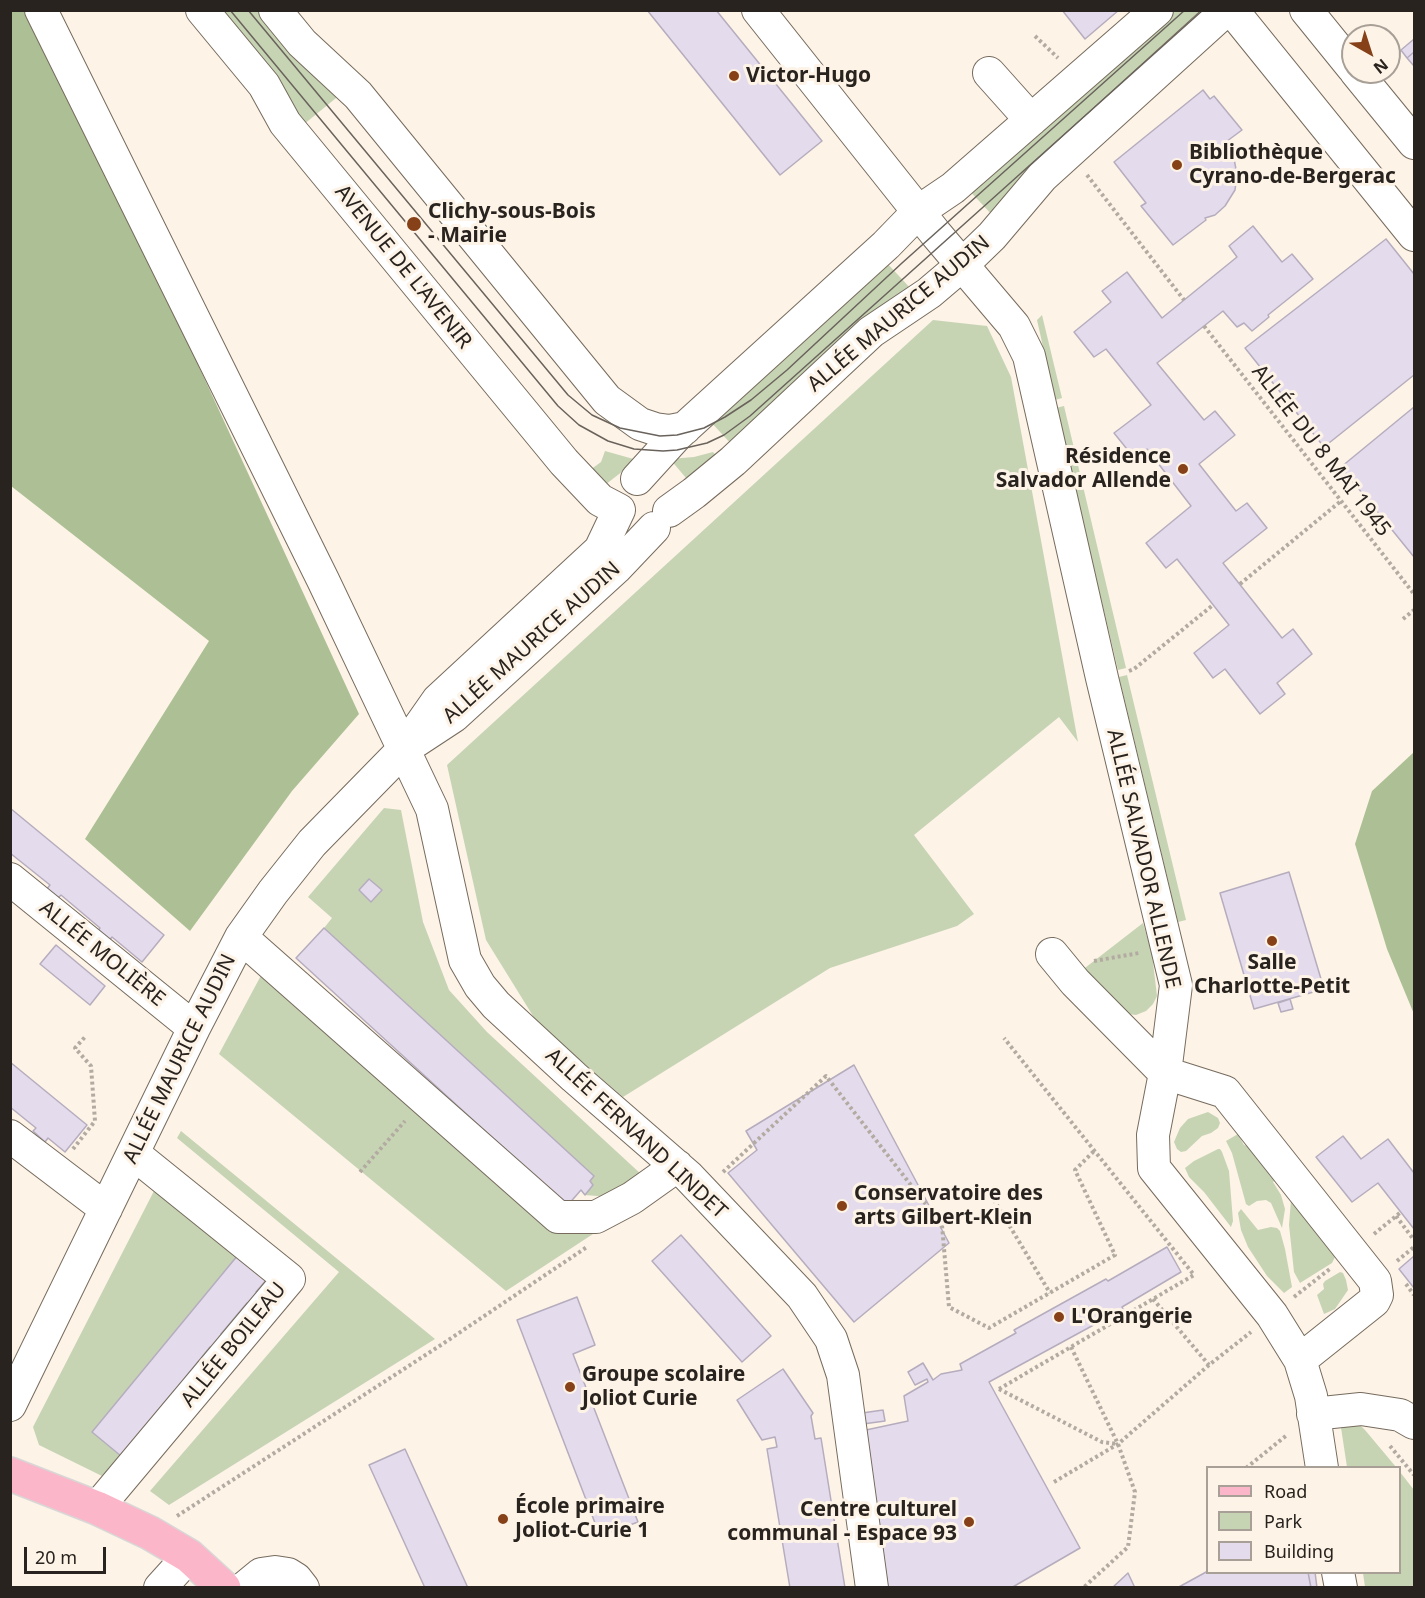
<!DOCTYPE html>
<html>
<head>
<meta charset="utf-8">
<style>
	body { margin:0 }
	#map { position:relative; width:1425px; height:1598px; overflow:hidden; background:#fdf3e7; font-family:"Noto Sans",sans-serif }
	canvas { display:block }
	.frame { position:absolute; inset:0; border:12px solid #28231e; pointer-events:none }
	.legend { position:absolute; left:1206px; top:1466px; width:195px; height:108px; box-sizing:border-box; background:#fdf3e7; border:2px solid #a8a097; margin:0; padding:8px 10px; list-style:none; font-size:18px; color:#28231e }
	.legend li { display:flex; align-items:center; gap:12px; height:30px }
	.legend b { width:30px; border:2px solid #a8a097 }
	.north { position:absolute; left:1341px; top:24px; width:60px; height:60px; box-sizing:border-box; background:#fdf3e7; border:2px solid #a8a097; border-radius:50%; rotate:141deg; font-size:16px; font-weight:700; line-height:24px; text-align:center; color:#28231e }
	.north::after { content:''; display:block; margin:auto; width:21px; height:27px; background:#864118; clip-path:polygon(50% 0,100% 100%,50% 72%,0 100%) }
	.scale { position:absolute; left:24px; top:1547px; width:82px; height:27px; box-sizing:border-box; border:3px solid #28231e; border-top:0; padding-left:8px; font-size:18px; line-height:21px; white-space:nowrap; color:#28231e; -webkit-text-stroke:4px #fdf3e7; paint-order:stroke }
</style>
</head>
<body>
<div id="map">
<canvas width="1425" height="1598"></canvas>
<div class="frame"></div>
<ul class="legend">
<li><b style="height:8px;background:#fbb6ca"></b>Road</li>
<li><b style="height:16px;background:#c6d4b4"></b>Park</li>
<li><b style="height:16px;background:#e4dced"></b>Building</li>
</ul>
<div class="north">N</div>
<div class="scale">20 m</div>
</div>
<script>
const ctx = document.querySelector('canvas').getContext('2d');
ctx.lineJoin = 'round';
function paint(path, color) { ctx.fillStyle = color; ctx.fill(path, 'evenodd'); }
const shape = rows => new Path2D(rows.map(r => 'M' + r).join(''));
function trace(path, color, width, dash) { ctx.strokeStyle = color; ctx.lineWidth = width; ctx.lineCap = dash ? 'butt' : 'round'; ctx.setLineDash(dash || []); ctx.stroke(path); }
function label(font, color, halo, rows, align = 'center') {
  ctx.font = font + ' "Noto Sans",sans-serif'; ctx.lineWidth = 6; ctx.setLineDash([]); ctx.textBaseline = 'middle'; ctx.strokeStyle = halo; ctx.fillStyle = color; for (const [text, x, y, turn = 0] of rows) {
    ctx.save(); ctx.translate(x, y); ctx.rotate((+turn || 0) * Math.PI / 180); ctx.textAlign = isNaN(turn) ? turn : align; if (halo) ctx.strokeText(text, 0, 0); ctx.fillText(text, 0, 0); ctx.restore();
  }
}
const green = shape([
	[211,11,264,11,341,94,303,125],
	[1173,11,1214,11,994,217,966,187,1011,157],
	[885,261,913,291,733,446,709,420],
	[1042,315,1062,398,1055,400,1037,320],
	[933,320,987,326,1011,377,1078,742,1059,717,914,835,974,914,957,926,830,968,623,1097,538,1024,486,940,447,765],
	[1064,406,1126,668,1118,670,1056,408],
	[605,451,637,460,605,485,590,470,601,462],
	[713,452,719,459,691,481,686,478,670,459,694,457],
	[1127,675,1186,920,1178,922,1119,677],
	[384,808,401,810,423,922,449,990,487,1032,642,1175,609,1197,585,1195,593,1185,590,1181,594,1176,324,928,332,918,308,897],
	[1143,923,1152,954,1157,996,1153,1004,1146,1011,1136,1015,1128,1014,1081,971],
	[265,968,552,1227,593,1234,506,1291,219,1054],
	[1208,1112,1218,1118,1220,1123,1218,1128,1211,1133,1202,1136,1186,1151,1181,1152,1177,1149,1174,1142,1180,1128,1188,1119],
	[181,1131,435,1339,169,1505,150,1491,339,1272,177,1138],
	[1238,1134,1244,1145,1252,1147,1275,1180,1273,1182,1281,1195,1285,1209,1282,1228,1271,1203,1266,1200,1257,1201,1249,1206,1246,1204,1232,1153,1226,1141],
	[1218,1149,1220,1149,1222,1152,1229,1171,1233,1221,1231,1227,1204,1192,1189,1177,1185,1168,1194,1161],
	[155,1189,238,1255,92,1432,121,1456,102,1476,39,1445,33,1427],
	[1291,1200,1335,1257,1332,1263,1300,1283,1294,1272,1289,1225],
	[1241,1209,1258,1230,1271,1227,1277,1228,1280,1231,1285,1249,1292,1287,1284,1293,1267,1276,1248,1247,1241,1230,1238,1213],
	[1340,1272,1343,1273,1346,1280,1348,1290,1335,1309,1324,1314,1317,1295,1324,1289,1323,1284,1325,1281],
	[1353,1418,1365,1430,1396,1467,1347,1467,1340,1421],
	[1400,1472,1414,1490,1414,1587,1365,1587,1363,1573,1400,1572]
]);
const forest = shape([
	[10,11,35,11,359,714,292,791,190,931,85,839,209,641,11,486],
	[1414,752,1414,1014,1387,949,1355,844,1372,791]
]);
const building = shape([
	[647,10,716,10,822,141,780,175,647,10],
	[1062,10,1119,10,1085,39,1062,10],
	[1414,39,1414,52,1407,58,1401,50,1414,39],
	[1414,52,1414,66,1407,58,1414,52],
	[1203,90,1210,99,1214,96,1242,130,1215,150,1216,152,1228,145,1233,153,1237,175,1235,190,1225,206,1215,215,1205,218,1206,220,1173,245,1141,206,1146,203,1114,162,1203,90],
	[1253,226,1282,262,1292,254,1313,279,1268,315,1269,317,1252,331,1244,323,1237,327,1223,311,1157,363,1204,420,1215,411,1235,435,1199,464,1236,511,1247,503,1267,528,1223,563,1282,638,1293,629,1312,654,1277,683,1285,694,1260,714,1225,669,1213,678,1194,653,1229,625,1177,559,1166,568,1146,543,1191,506,1147,449,1135,459,1114,433,1151,405,1106,349,1094,357,1074,332,1111,302,1102,291,1127,272,1162,318,1237,257,1229,246,1253,226],
	[1386,239,1414,274,1414,375,1324,447,1245,348,1386,239],
	[1414,407,1414,557,1341,467,1414,407],
	[10,808,164,935,142,962,112,937,108,942,97,932,100,928,61,895,57,899,46,890,50,885,10,853,10,808],
	[1289,872,1324,989,1254,1009,1220,893,1289,872],
	[369,879,382,890,371,902,359,890,369,879],
	[324,928,594,1176,590,1181,593,1185,585,1195,581,1190,567,1206,296,958,324,928],
	[56,945,105,986,90,1005,40,964,56,945],
	[1290,999,1293,1009,1281,1012,1278,1003,1290,999],
	[10,1062,87,1125,65,1152,48,1138,45,1142,33,1131,36,1128,10,1107,10,1062],
	[854,1065,949,1243,854,1322,728,1173,757,1150,746,1131,854,1065],
	[1343,1136,1361,1159,1388,1139,1414,1173,1414,1229,1378,1183,1352,1202,1316,1157,1343,1136],
	[681,1235,771,1336,742,1362,652,1261,681,1235],
	[1167,1247,1181,1272,1122,1307,1123,1309,989,1382,1080,1548,1011,1588,888,1588,866,1430,908,1421,904,1396,928,1382,927,1379,915,1385,908,1372,923,1363,933,1380,941,1374,962,1370,960,1364,1016,1333,1014,1330,1106,1279,1108,1281,1167,1247],
	[238,1255,267,1279,256,1292,262,1296,253,1307,247,1303,221,1334,226,1339,216,1352,210,1347,185,1378,190,1383,179,1395,174,1391,121,1456,92,1432,238,1255],
	[1414,1256,1414,1288,1399,1269,1414,1256],
	[577,1297,595,1345,573,1354,638,1522,600,1536,517,1320,577,1297],
	[783,1369,813,1413,811,1416,815,1439,821,1438,845,1588,790,1588,767,1449,777,1447,775,1437,762,1440,737,1400,783,1369],
	[883,1410,885,1421,863,1424,862,1413,883,1410],
	[405,1449,468,1588,425,1588,369,1465,405,1449],
	[1208,1571,1208,1572,1308,1572,1311,1588,1177,1588,1208,1571],
	[1308,1572,1315,1572,1317,1588,1311,1588,1308,1572],
	[1128,1573,1135,1588,1112,1588,1128,1573]
]);
const path = shape([
	[1035,36,1058,58],
	[1087,175,1184,300],
	[1204,326,1414,594],
	[1240,584,1341,501],
	[1403,619,1414,610],
	[1129,671,1134,669,1213,605],
	[1094,961,1139,953],
	[73,1149,95,1121,91,1066,75,1048,85,1037],
	[360,1172,405,1121],
	[723,1172,826,1076,942,1225,949,1307,989,1328,1115,1255,1075,1170,1095,1150],
	[994,1200,1050,1293],
	[1396,1216,1414,1240],
	[1374,1234,1401,1212],
	[1397,1261,1414,1247],
	[1406,1284,1414,1295],
	[1294,1297,1331,1268],
	[1153,1299,1209,1365],
	[1071,1347,1118,1444,1135,1492,1128,1547,1083,1588],
	[999,1389,1194,1275,1004,1038],
	[999,1389,1102,1442,1117,1444],
	[1390,1446,1414,1475],
	[1246,1468,1287,1435],
	[1054,1482,1118,1444,1209,1365,1251,1332],
	[177,1516,441,1345,587,1247]
]);
const minor = shape([
	[41,10,323,580,432,809,465,960,480,986,496,1005,574,1077,688,1176,802,1296,831,1339,843,1375,872,1588],
	[202,10,264,85,285,123,564,462,600,500,619,510],
	[275,10,302,43,358,95,607,400,640,424,655,429,670,431,685,428],
	[758,10,936,234,1014,326,1029,356,1102,678,1176,985,1165,1073,1153,1135,1154,1168,1272,1315,1300,1360,1311,1396,1322,1468],
	[1232,10,1414,235],
	[1306,10,1353,68],
	[1356,72,1414,143],
	[989,73,1031,120],
	[637,479,677,435,886,245,919,211,953,188,1157,10],
	[669,511,694,493,733,461,871,332,929,293,962,265,992,236,1042,177,1226,10],
	[416,741,454,716,616,568,654,528],
	[10,879,194,1028],
	[241,937,558,1217,596,1217,632,1198,677,1166],
	[1052,954,1075,982,1165,1073,1225,1092,1375,1281,1377,1295,1374,1301,1300,1360],
	[10,1136,106,1209],
	[10,1405,194,1028,241,937,273,892,312,843,403,750,438,700,600,550,619,510],
	[1313,1414,1361,1409,1400,1415,1414,1423],
	[97,1508,289,1279,134,1154],
	[1338,1572,1341,1588],
	[160,1588,189,1556],
	[244,1588,261,1574,275,1572,288,1574,296,1579,303,1588]
]);
const major = shape([
	[10,1474,97,1508,150,1533,189,1556,224,1588]
]);
const tram = shape([
	[230,10,558,406,579,425,608,441,634,449,663,451,677,450,707,443,724,435,750,416,1203,10],
	[248,10,568,395,592,415,620,428,660,436,677,435,704,428,725,417,751,400,787,370,902,263,1185,10]
]);
const markers = [
	[734,76,6,"#864118"],
	[1177,165,6,"#864118"],
	[414,224,8,"#864118"],
	[1183,469,6,"#864118"],
	[1272,941,6,"#864118"],
	[842,1206,6,"#864118"],
	[1059,1317,6,"#864118"],
	[570,1387,6,"#864118"],
	[503,1519,6,"#864118"],
	[969,1522,6,"#864118"]
];
const poiNames = [
	["Victor-Hugo",746,76],
	["Bibliothèque",1189,153],
	["Cyrano-de-Bergerac",1189,177],
	["Clichy-sous-Bois",428,212],
	["- Mairie",428,236],
	["Résidence",1171,457,"right"],
	["Salvador Allende",1171,481,"right"],
	["Salle",1272,963,"center"],
	["Charlotte-Petit",1272,987,"center"],
	["Conservatoire des",854,1194],
	["arts Gilbert-Klein",854,1218],
	["L'Orangerie",1071,1317],
	["Groupe scolaire",582,1375],
	["Joliot Curie",582,1399],
	["École primaire",515,1507],
	["Joliot-Curie 1",515,1531],
	["Centre culturel",957,1510,"right"],
	["communal - Espace 93",957,1534,"right"]
];
const streetNames = [
	["AVENUE DE L'AVENIR",403,267,51],
	["ALLÉE MAURICE AUDIN",899,314,-40],
	["ALLÉE DU 8 MAI 1945",1321,451,52],
	["ALLÉE MAURICE AUDIN",532,643,-42],
	["ALLÉE SALVADOR ALLENDE",1143,859,77],
	["ALLÉE MOLIÈRE",102,954,39],
	["ALLÉE MAURICE AUDIN",180,1059,-64],
	["ALLÉE FERNAND LINDET",636,1134,43],
	["ALLÉE BOILEAU",234,1345,-51]
];
paint(green, '#c6d4b4');
paint(forest, '#adc095');
paint(building, '#e4dced');
trace(building, '#b5adbe', 1.5);
trace(minor, '#766b5d', 34);
trace(major, '#d8d7d6', 36);
trace(path, '#b3aba1', 4, [3, 3]);
trace(minor, '#fff', 32);
trace(major, '#fbb6ca', 33);
trace(tram, '#6a635c', 1.5);
for (const [x, y, r, color] of markers) { const dot = new Path2D(); dot.arc(x, y, r, 0, 2 * Math.PI); ctx.fillStyle = color; ctx.fill(dot); trace(dot, '#fdf3e7', 2); }
label('bold 21px', '#28231e', '#fdf3e7', poiNames, 'left');
label('21px', '#28231e', '#fdf3e7', streetNames);
</script>
</body>
</html>
